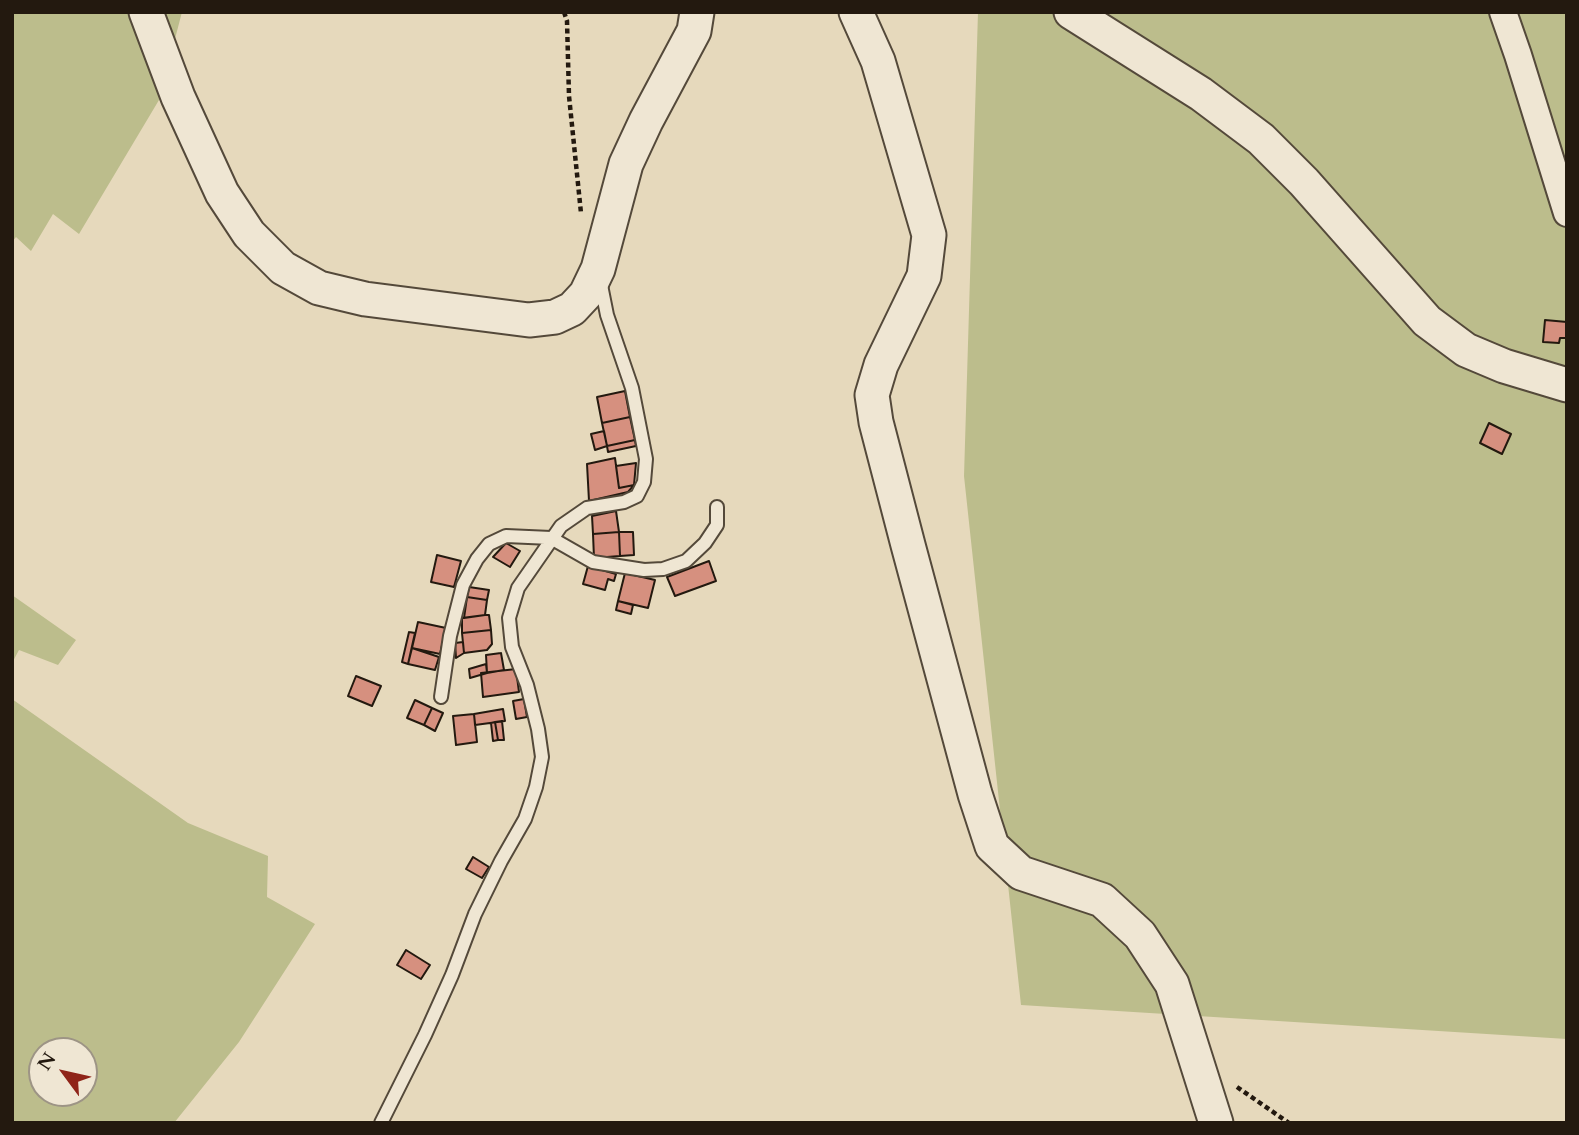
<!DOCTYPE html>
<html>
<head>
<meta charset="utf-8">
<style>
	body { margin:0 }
	#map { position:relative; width:1579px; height:1135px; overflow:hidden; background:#e6d9bc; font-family:Cardo,serif }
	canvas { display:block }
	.frame { position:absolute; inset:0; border:14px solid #23190f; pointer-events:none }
	.north { position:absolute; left:28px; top:1037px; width:70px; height:70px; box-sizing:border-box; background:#efe6d3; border:2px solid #9d9485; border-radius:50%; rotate:303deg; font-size:19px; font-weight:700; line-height:28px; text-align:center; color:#23190f }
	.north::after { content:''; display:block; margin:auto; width:24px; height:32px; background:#8f2418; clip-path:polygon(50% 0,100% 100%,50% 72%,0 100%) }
</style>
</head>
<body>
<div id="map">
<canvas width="1579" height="1135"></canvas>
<div class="frame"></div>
<div class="north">N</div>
</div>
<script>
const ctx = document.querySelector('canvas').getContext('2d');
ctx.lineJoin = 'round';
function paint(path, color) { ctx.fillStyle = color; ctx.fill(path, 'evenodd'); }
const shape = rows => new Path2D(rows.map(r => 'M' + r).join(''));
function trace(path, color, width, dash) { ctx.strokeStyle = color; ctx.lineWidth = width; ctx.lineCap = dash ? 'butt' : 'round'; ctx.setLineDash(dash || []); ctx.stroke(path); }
const green = shape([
	[12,12,182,12,159,100,79,234,53,214,31,251,16,237,12,242],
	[978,12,1567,12,1567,1039,1021,1005,964,476],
	[12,595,76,640,58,665,19,650,12,663],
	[12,699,188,823,268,856,267,897,315,924,239,1042,174,1123,12,1123],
	[84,1051,84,1093,42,1093,42,1051]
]);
const building = shape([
	[1545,320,1567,322,1567,338,1560,338,1559,343,1543,342,1545,320],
	[625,391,630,417,602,423,597,397,625,391],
	[630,417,635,440,607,446,602,423,630,417],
	[1489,423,1511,434,1502,454,1480,443,1489,423],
	[604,431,607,446,595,450,591,434,604,431],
	[635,440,636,446,608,452,607,446,635,440],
	[615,458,619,488,634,485,628,492,589,501,587,464,615,458],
	[636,463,634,485,619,488,616,466,636,463],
	[616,511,619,532,593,534,592,516,616,511],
	[619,532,620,556,594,558,593,534,619,532],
	[619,532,633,532,634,555,620,556,619,532],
	[506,543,520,551,510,567,493,557,506,543],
	[437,555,461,561,454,587,431,582,437,555],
	[709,561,716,581,675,596,667,577,709,561],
	[588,566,616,574,614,581,608,579,605,590,583,584,588,566],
	[625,573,655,580,648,608,618,601,625,573],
	[469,587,489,590,487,600,467,597,469,587],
	[467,597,487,600,485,615,464,618,467,597],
	[618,601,633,605,631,614,616,610,618,601],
	[485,615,489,615,491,630,462,633,462,618,485,615],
	[418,622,446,628,440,654,412,648,418,622],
	[491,630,492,644,487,650,464,653,462,633,491,630],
	[409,632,415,633,408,664,402,662,409,632],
	[463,642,464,653,456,658,455,643,463,642],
	[412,648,439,657,435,670,408,664,412,648],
	[501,653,504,670,487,673,486,655,501,653],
	[486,664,487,673,470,678,469,669,486,664],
	[516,669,519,692,483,697,481,673,516,669],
	[356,676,381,686,372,706,348,696,356,676],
	[524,699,527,717,516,719,513,701,524,699],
	[415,700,432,708,424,725,407,718,415,700],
	[432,708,443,713,435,731,424,725,432,708],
	[503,709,505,721,475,725,474,714,503,709],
	[474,714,477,742,456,745,453,716,474,714],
	[502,721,504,740,498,740,495,722,502,721],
	[495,722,498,740,493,741,491,723,495,722],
	[473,857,489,867,482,878,466,869,473,857],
	[406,950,430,965,421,979,397,965,406,950]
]);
const path = shape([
	[564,12,567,21,569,96,581,213],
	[1237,1087,1289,1123]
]);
const service = shape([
	[441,697,450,636,463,585,477,559,489,544,506,536,551,538,593,562,644,570,663,569,686,561,705,543,717,525,717,507],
	[381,1123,425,1035,452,975,475,914,501,861,525,819,536,787,542,757,538,729,527,685,512,647,509,618,518,588,561,526,587,508,624,502,637,496,644,482,646,459,632,388,607,315,600,280]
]);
const minor = shape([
	[1503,12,1518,55,1567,213]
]);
const tertiary = shape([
	[146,12,178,97,222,193,249,234,283,268,319,288,365,299,529,320,555,317,572,309,586,294,598,269,626,164,646,121,694,31,697,12],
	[856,12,878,61,929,235,924,276,881,365,872,395,876,422,908,545,975,794,992,846,1021,873,1102,900,1140,935,1172,984,1216,1123],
	[1071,12,1201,94,1261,139,1304,182,1427,321,1466,350,1504,366,1567,385]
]);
paint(green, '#bcbd8c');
paint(building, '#d6907f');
trace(building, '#23190f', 2);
trace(service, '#54493a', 16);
trace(minor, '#54493a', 30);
trace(tertiary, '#54493a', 37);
trace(path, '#23190f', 4.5, [5, 3.5]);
trace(service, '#efe6d3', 12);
trace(minor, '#efe6d3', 26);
trace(tertiary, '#efe6d3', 33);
</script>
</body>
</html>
